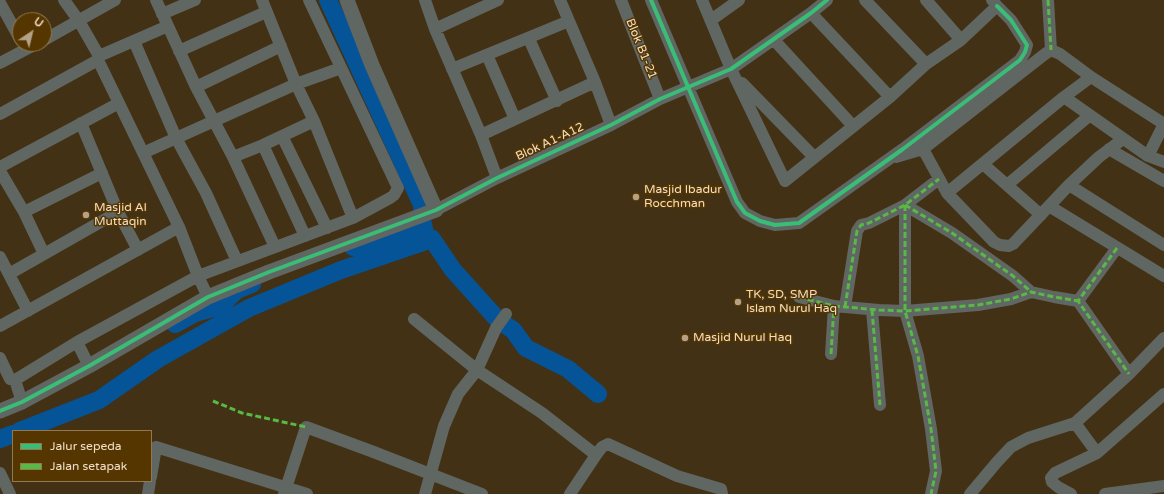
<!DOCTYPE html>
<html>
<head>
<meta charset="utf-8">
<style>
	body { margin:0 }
	#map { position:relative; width:1164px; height:494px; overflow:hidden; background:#423114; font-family:"Varela Round",sans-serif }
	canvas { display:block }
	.legend { position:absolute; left:12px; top:430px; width:140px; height:52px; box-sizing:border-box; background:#563600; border:1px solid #94794f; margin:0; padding:5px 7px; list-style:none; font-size:12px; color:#f1dec6 }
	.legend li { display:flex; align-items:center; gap:8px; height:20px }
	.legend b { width:20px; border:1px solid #94794f }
	.north { position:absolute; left:12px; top:12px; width:40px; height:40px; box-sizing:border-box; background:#563600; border:1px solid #94794f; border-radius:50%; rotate:35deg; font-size:11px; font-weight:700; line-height:16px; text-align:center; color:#f1dec6 }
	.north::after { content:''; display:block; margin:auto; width:14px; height:18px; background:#b4a188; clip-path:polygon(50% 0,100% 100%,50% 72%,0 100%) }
</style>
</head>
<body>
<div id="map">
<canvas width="1164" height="494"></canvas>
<ul class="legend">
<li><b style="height:5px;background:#3abd76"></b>Jalur sepeda</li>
<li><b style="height:5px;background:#58b947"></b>Jalan setapak</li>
</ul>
<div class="north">U</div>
</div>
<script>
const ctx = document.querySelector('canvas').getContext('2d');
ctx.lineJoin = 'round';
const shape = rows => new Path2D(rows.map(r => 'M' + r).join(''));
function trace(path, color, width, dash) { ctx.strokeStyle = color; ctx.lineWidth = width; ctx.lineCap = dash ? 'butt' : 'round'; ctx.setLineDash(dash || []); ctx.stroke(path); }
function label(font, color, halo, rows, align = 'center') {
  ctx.font = font + ' "Varela Round",sans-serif'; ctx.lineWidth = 3; ctx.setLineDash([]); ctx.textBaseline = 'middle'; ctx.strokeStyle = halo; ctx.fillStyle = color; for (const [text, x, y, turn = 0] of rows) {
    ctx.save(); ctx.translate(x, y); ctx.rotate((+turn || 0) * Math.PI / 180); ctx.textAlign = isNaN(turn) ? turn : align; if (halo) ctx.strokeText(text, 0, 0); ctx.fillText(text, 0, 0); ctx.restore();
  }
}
const river = shape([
	[328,0,423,207,421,216,425,233,370,241,353,247],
	[175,324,195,313,220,306,237,290,252,284],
	[20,431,99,400,158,359,249,308,341,270,432,239,453,270,499,321,513,330,526,348,568,369,598,394],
	[0,439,13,434]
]);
const minor = shape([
	[64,0,79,21,99,56,98,60,179,227,198,276,208,297],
	[156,0,196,87,233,157,275,247],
	[262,0,296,84,314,121,353,218],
	[425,0,435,29,481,135,497,178],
	[560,0,595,82,611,125],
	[621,0,660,99],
	[651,0,737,202,745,213,760,221,775,225,799,223,903,149,1020,60,1025,52,1027,45,1011,20,997,6],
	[702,0,731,69,785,181,890,97,926,64,961,40,997,6,992,0],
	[865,0,926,64],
	[926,0,961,40],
	[1048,0,1051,50],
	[0,3,20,39],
	[811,13,890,97],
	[162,14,195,0],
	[711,20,739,0],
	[435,29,498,0],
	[529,39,557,101],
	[44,40,115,0],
	[774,40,853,126],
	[134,41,176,138,206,193,237,261],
	[179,51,266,12],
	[487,55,515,119],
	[99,56,168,26],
	[0,63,36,44],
	[452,69,569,21],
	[742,83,814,157],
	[196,87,281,46],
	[1064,97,1148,156,1164,162],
	[0,114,98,60],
	[81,123,118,212,138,250],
	[481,135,595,82],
	[282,136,327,228],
	[263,145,305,236],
	[923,149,947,193,1064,97,1091,77],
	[1109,149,1164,181],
	[143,153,296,84,341,68],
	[1148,156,1164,124],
	[233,157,263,145,314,121],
	[896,157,923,149,1045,54,1051,50,1060,54,1091,77,1164,124],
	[983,164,1041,215],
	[0,167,119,103],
	[0,171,24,212,44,254],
	[1007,185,1089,116],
	[1069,185,1164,245],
	[947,193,994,242,1000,245,1009,246,1013,244,1069,185,1099,157,1123,139],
	[905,205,905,311,918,356,931,429,936,471,931,494],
	[905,205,952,233,1013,276,1031,292],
	[1049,206,1164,276],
	[436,210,497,178,611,125,660,99,731,69,811,13,827,0],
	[24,212,102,173],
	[1117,248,1078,301,1129,374],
	[0,257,28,311],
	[9,274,118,212],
	[799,297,834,306,879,310,905,311,978,305,1011,299,1031,292,1054,297,1078,301],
	[845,307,857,231,861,225,869,223,905,205,939,179],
	[872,310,880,405],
	[414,319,477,370,542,413,596,455],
	[0,326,179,227],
	[77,342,89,366],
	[831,354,834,306],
	[0,358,10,379,15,380,22,402],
	[15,380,77,342,198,276,353,218,390,198,394,195,398,188,309,0],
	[1075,423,1097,453,1164,394],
	[0,473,10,494],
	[151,477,156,447,307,494],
	[148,494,150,481],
	[284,494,306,427,371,451,482,494],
	[425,494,444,426,458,394,477,370,496,328,506,314],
	[570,494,596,455,602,447,608,444,677,476,721,489,722,494],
	[970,494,997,462,1011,447,1028,438,1075,423,1129,374,1164,338],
	[1071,494,1058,487,1052,482,1051,478,1055,473,1097,453],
	[1105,494,1164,486]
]);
const tertiary = shape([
	[0,411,22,402,89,366,208,297,269,272,436,210,372,65,347,0]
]);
const quiet = shape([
	[1048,0,1051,50],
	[905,205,905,311,918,356,931,429,936,471,931,494],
	[905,205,952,233,1013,276,1031,292],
	[1117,248,1078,301,1129,374],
	[799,297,834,306,879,310,905,311,978,305,1011,299,1031,292,1054,297,1078,301],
	[845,307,857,231,861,225,869,223,905,205,939,179],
	[872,310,880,405],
	[831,354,834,306],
	[213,401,242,413,306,427]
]);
const cycleway = shape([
	[651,0,737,202,745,213,760,221,775,225,799,223,903,149,1020,60,1025,52,1027,45,1011,20,997,6],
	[0,411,22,402,89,366,208,297,269,272,436,210,497,178,611,125,660,99,731,69,811,13,827,0]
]);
const markers = [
	[636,197,4,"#b4a188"],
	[86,215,4,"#b4a188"],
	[738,302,4,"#b4a188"],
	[685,338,4,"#b4a188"]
];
const streetNames = [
	["Blok B1-21",641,49,68],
	["Blok A1-A12",550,142,-25]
];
const poiNames = [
	["Masjid Ibadur",644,190],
	["Rocchman",644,204],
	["Masjid Al",94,208],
	["Muttaqin",94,222],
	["TK, SD, SMP",746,295],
	["Islam Nurul Haq",746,309],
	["Masjid Nurul Haq",693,338]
];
trace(river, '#065498', 18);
trace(minor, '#606661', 12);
trace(tertiary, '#606661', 15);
trace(quiet, '#58b947', 3, [6, 3]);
trace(cycleway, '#3abd76', 4);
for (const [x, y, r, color] of markers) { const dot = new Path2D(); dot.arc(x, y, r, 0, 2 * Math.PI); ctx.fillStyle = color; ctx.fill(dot); trace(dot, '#563600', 1.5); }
label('12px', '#f1dec6', '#563600', streetNames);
label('12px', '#f1dec6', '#563600', poiNames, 'left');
</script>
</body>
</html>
